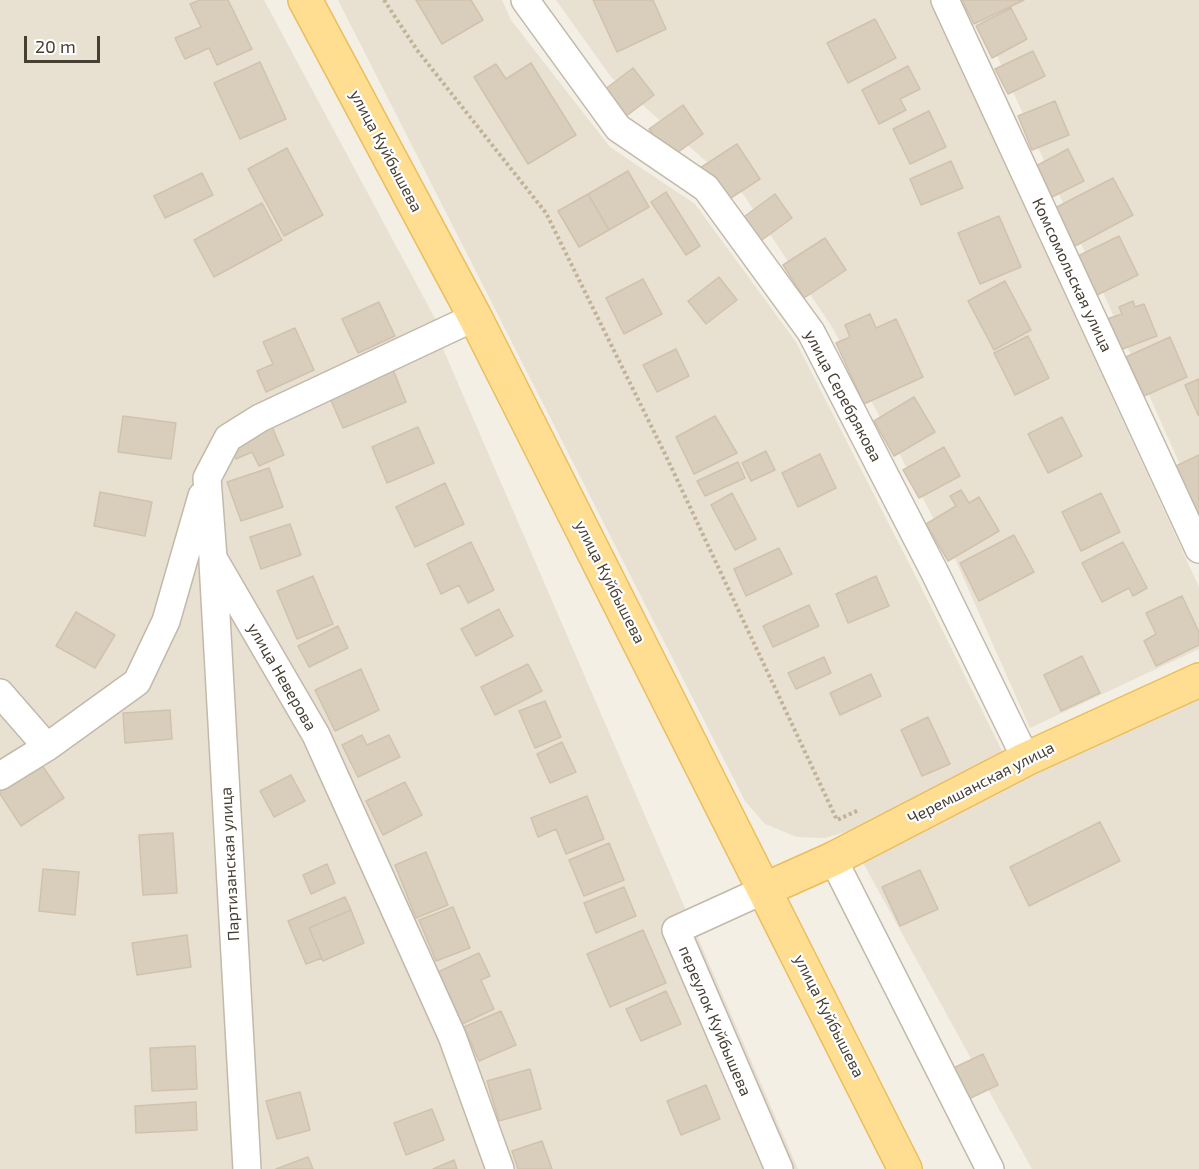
<!DOCTYPE html>
<html>
<head>
<meta charset="utf-8">
<style>
	body { margin:0 }
	#map { position:relative; width:1199px; height:1169px; overflow:hidden; background:#f3efe5; font-family:"Exo 2",sans-serif }
	canvas { display:block }
	.scale { position:absolute; left:24px; top:36px; width:76px; height:27px; box-sizing:border-box; border:3px solid #463f34; border-top:0; padding-left:8px; font-size:18px; line-height:21px; white-space:nowrap; color:#463f34; -webkit-text-stroke:4px #fff; paint-order:stroke }
</style>
</head>
<body>
<div id="map">
<canvas width="1199" height="1169"></canvas>
<div class="scale">20 m</div>
</div>
<script>
const ctx = document.querySelector('canvas').getContext('2d');
ctx.lineJoin = 'round';
function paint(path, color) { ctx.fillStyle = color; ctx.fill(path, 'evenodd'); }
const shape = rows => new Path2D(rows.map(r => 'M' + r).join(''));
function trace(path, color, width, dash) { ctx.strokeStyle = color; ctx.lineWidth = width; ctx.lineCap = dash ? 'butt' : 'round'; ctx.setLineDash(dash || []); ctx.stroke(path); }
function label(font, color, halo, rows, align = 'center') {
  ctx.font = font + ' "Exo 2",sans-serif'; ctx.lineWidth = 4.5; ctx.setLineDash([]); ctx.textBaseline = 'middle'; ctx.strokeStyle = halo; ctx.fillStyle = color; for (const [text, x, y, turn = 0] of rows) {
    ctx.save(); ctx.translate(x, y); ctx.rotate((+turn || 0) * Math.PI / 180); ctx.textAlign = isNaN(turn) ? turn : align; if (halo) ctx.strokeText(text, 0, 0); ctx.fillText(text, 0, 0); ctx.restore();
  }
}
const residential = shape([
	[0,0,264,0,438,324,444,351,798,1169,0,1169],
	[338,0,502,0,511,20,610,147,695,204,796,342,920,585,1005,757,862,827,825,838,797,837,765,824,745,801],
	[556,0,930,0,1199,587,1199,649,1030,728,955,559,832,327,743,194,611,77],
	[972,0,1199,0,1199,507],
	[1199,693,1199,1169,1032,1169,857,852]
]);
const building = shape([
	[200,0,228,0,252,49,217,65,209,48,185,59,175,38,201,27,190,4,200,0],
	[416,0,471,0,483,20,442,44,416,0],
	[593,0,653,0,666,29,617,52,593,0],
	[962,0,1024,0,974,24,962,0],
	[1011,8,1027,39,992,58,976,26,1011,8],
	[875,19,896,58,848,83,827,43,875,19],
	[1033,51,1045,76,1008,94,995,69,1033,51],
	[260,62,286,119,240,139,214,83,260,62],
	[531,63,576,135,528,164,474,77,496,64,506,79,531,63],
	[908,66,920,89,900,99,906,110,879,124,862,90,908,66],
	[633,68,654,95,621,120,600,93,633,68],
	[1055,101,1069,135,1032,150,1018,116,1055,101],
	[683,105,703,134,670,158,649,129,683,105],
	[929,111,946,147,910,164,893,129,929,111],
	[737,144,760,179,723,203,700,168,737,144],
	[287,148,323,215,284,236,248,169,287,148],
	[1068,149,1084,181,1052,197,1036,166,1068,149],
	[951,161,963,188,921,205,910,179,951,161],
	[628,171,649,207,609,230,588,194,628,171],
	[202,173,213,195,165,218,154,196,202,173],
	[1113,178,1133,215,1075,246,1055,208,1113,178],
	[666,192,700,246,686,255,651,202,666,192],
	[588,194,609,230,579,247,558,211,588,194],
	[775,194,792,218,759,242,741,219,775,194],
	[262,203,282,240,214,277,194,240,262,203],
	[999,216,1021,267,980,284,958,233,999,216],
	[1119,236,1138,275,1097,295,1078,256,1119,236],
	[825,238,846,270,804,298,783,265,825,238],
	[719,277,737,300,706,324,688,301,719,277],
	[643,279,662,314,624,334,606,298,643,279],
	[1005,281,1031,330,994,350,968,301,1005,281],
	[1133,301,1135,307,1144,304,1157,336,1120,350,1107,319,1122,314,1119,307,1133,301],
	[379,302,395,336,358,353,342,319,379,302],
	[870,314,876,328,896,319,923,377,864,404,836,343,850,337,845,325,870,314],
	[295,328,314,370,266,392,257,371,273,364,263,342,295,328],
	[1028,336,1049,378,1015,395,994,353,1028,336],
	[1170,337,1187,377,1144,396,1126,357,1170,337],
	[676,349,689,376,657,392,643,365,676,349],
	[390,362,406,402,343,428,326,389,390,362],
	[1199,379,1199,415,1198,415,1185,385,1199,379],
	[914,397,935,432,894,456,874,421,914,397],
	[123,416,176,423,171,459,118,452,123,416],
	[715,416,737,453,694,474,676,437,715,416],
	[1062,417,1082,456,1048,473,1028,434,1062,417],
	[270,422,284,455,259,466,252,452,236,459,228,440,270,422],
	[418,427,434,463,387,483,372,447,418,427],
	[944,447,960,476,919,498,903,470,944,447],
	[766,451,775,470,751,481,742,463,766,451],
	[820,454,836,488,798,507,782,473,820,454],
	[1199,455,1199,512,1195,514,1172,468,1199,455],
	[738,462,745,478,705,496,697,481,738,462],
	[269,468,283,507,241,521,227,482,269,468],
	[445,483,464,524,415,547,396,507,445,483],
	[961,490,969,503,979,497,999,531,948,561,926,524,956,506,950,496,961,490],
	[100,492,152,502,145,536,94,526,100,492],
	[732,493,756,539,735,550,711,505,732,493],
	[1101,493,1120,532,1081,551,1062,512,1101,493],
	[290,524,301,555,261,569,250,537,290,524],
	[1014,535,1034,572,979,601,960,563,1014,535],
	[471,542,494,590,468,603,459,585,441,594,427,564,471,542],
	[1123,542,1147,588,1133,596,1129,588,1102,602,1082,563,1123,542],
	[779,548,792,574,746,596,734,569,779,548],
	[313,576,333,624,297,639,277,591,313,576],
	[876,576,889,606,848,623,836,594,876,576],
	[1182,596,1199,632,1199,645,1156,666,1144,641,1156,634,1146,613,1182,596],
	[809,605,819,626,773,647,763,626,809,605],
	[499,609,513,636,476,656,461,629,499,609],
	[76,612,115,635,95,668,56,646,76,612],
	[338,626,348,648,309,667,298,646,338,626],
	[1082,656,1100,693,1061,711,1044,675,1082,656],
	[824,657,831,673,796,689,788,673,824,657],
	[528,664,542,691,495,715,481,687,528,664],
	[361,669,379,710,335,731,315,690,361,669],
	[871,674,881,696,840,715,830,693,871,674],
	[545,701,561,737,535,748,519,711,545,701],
	[170,710,172,739,125,743,123,713,170,710],
	[928,717,950,764,922,776,901,730,928,717],
	[362,735,367,745,389,735,400,757,358,777,342,745,362,735],
	[562,742,576,772,550,783,537,754,562,742],
	[40,762,64,798,21,826,0,794,0,788,40,762],
	[291,775,305,801,274,817,260,791,291,775],
	[405,782,422,815,383,835,366,801,405,782],
	[587,796,604,839,566,854,556,829,538,837,531,818,587,796],
	[1100,822,1120,861,1029,906,1010,867,1100,822],
	[173,833,177,893,143,895,139,835,173,833],
	[609,843,624,880,584,896,569,860,609,843],
	[426,852,448,905,416,918,395,865,426,852],
	[327,864,335,883,311,894,303,875,327,864],
	[43,869,79,872,75,915,39,911,43,869],
	[920,870,938,909,900,926,882,887,920,870],
	[624,887,636,916,596,933,584,903,624,887],
	[345,897,351,910,309,928,322,958,306,964,288,921,345,897],
	[453,907,470,948,436,961,419,920,453,907],
	[351,910,364,943,323,961,309,928,351,910],
	[643,930,666,983,610,1007,587,954,643,930],
	[187,935,191,967,137,975,132,943,187,935],
	[479,953,490,976,481,980,494,1009,462,1024,438,972,479,953],
	[666,991,681,1024,641,1041,626,1009,666,991],
	[501,1011,516,1045,479,1061,464,1027,501,1011],
	[195,1046,197,1089,152,1091,150,1048,195,1046],
	[983,1054,998,1085,960,1103,945,1072,983,1054],
	[530,1069,541,1109,499,1121,487,1081,530,1069],
	[706,1085,720,1119,681,1135,667,1101,706,1085],
	[300,1092,310,1130,277,1139,266,1101,300,1092],
	[196,1102,197,1130,136,1133,135,1106,196,1102],
	[432,1109,444,1140,406,1155,394,1123,432,1109],
	[542,1141,552,1169,518,1169,512,1151,542,1141],
	[308,1157,313,1169,276,1169,308,1157],
	[454,1160,457,1169,433,1169,454,1160]
]);
const path = shape([
	[384,0,417,50,546,213,666,456,837,820,859,810]
]);
const minor = shape([
	[525,0,618,128,706,188,811,332,935,573,1026,759],
	[945,0,1199,549],
	[475,317,260,418,228,438,207,478,213,558,316,735,452,1036,500,1169],
	[213,562,247,1169],
	[0,693,47,747],
	[0,776,47,747,137,682,166,621,202,496],
	[833,859,990,1169],
	[766,889,676,930,779,1169]
]);
const major = shape([
	[305,0,475,317,905,1169],
	[766,889,833,859,1026,759,1199,680]
]);
const streetNames = [
	["улица Куйбышева",386,151,62],
	["Комсомольская улица",1072,275,65],
	["улица Серебрякова",843,396,62],
	["улица Куйбышева",610,582,63],
	["улица Неверова",282,677,60],
	["Черемшанская улица",981,783,-27],
	["Партизанская улица",230,864,-93],
	["улица Куйбышева",829,1016,63],
	["переулок Куйбышева",715,1021,67]
];
paint(residential, '#e8e1d2');
paint(building, '#d9cdbc');
trace(building, '#d1c2ac', 1.5);
trace(minor, '#c2b9aa', 30);
trace(major, '#ebbd5b', 36);
trace(path, '#c2b297', 4, [3, 3]);
trace(minor, '#fff', 27);
trace(major, '#ffde92', 33);
label('16px', '#463f34', '#fff', streetNames);
</script>
</body>
</html>
